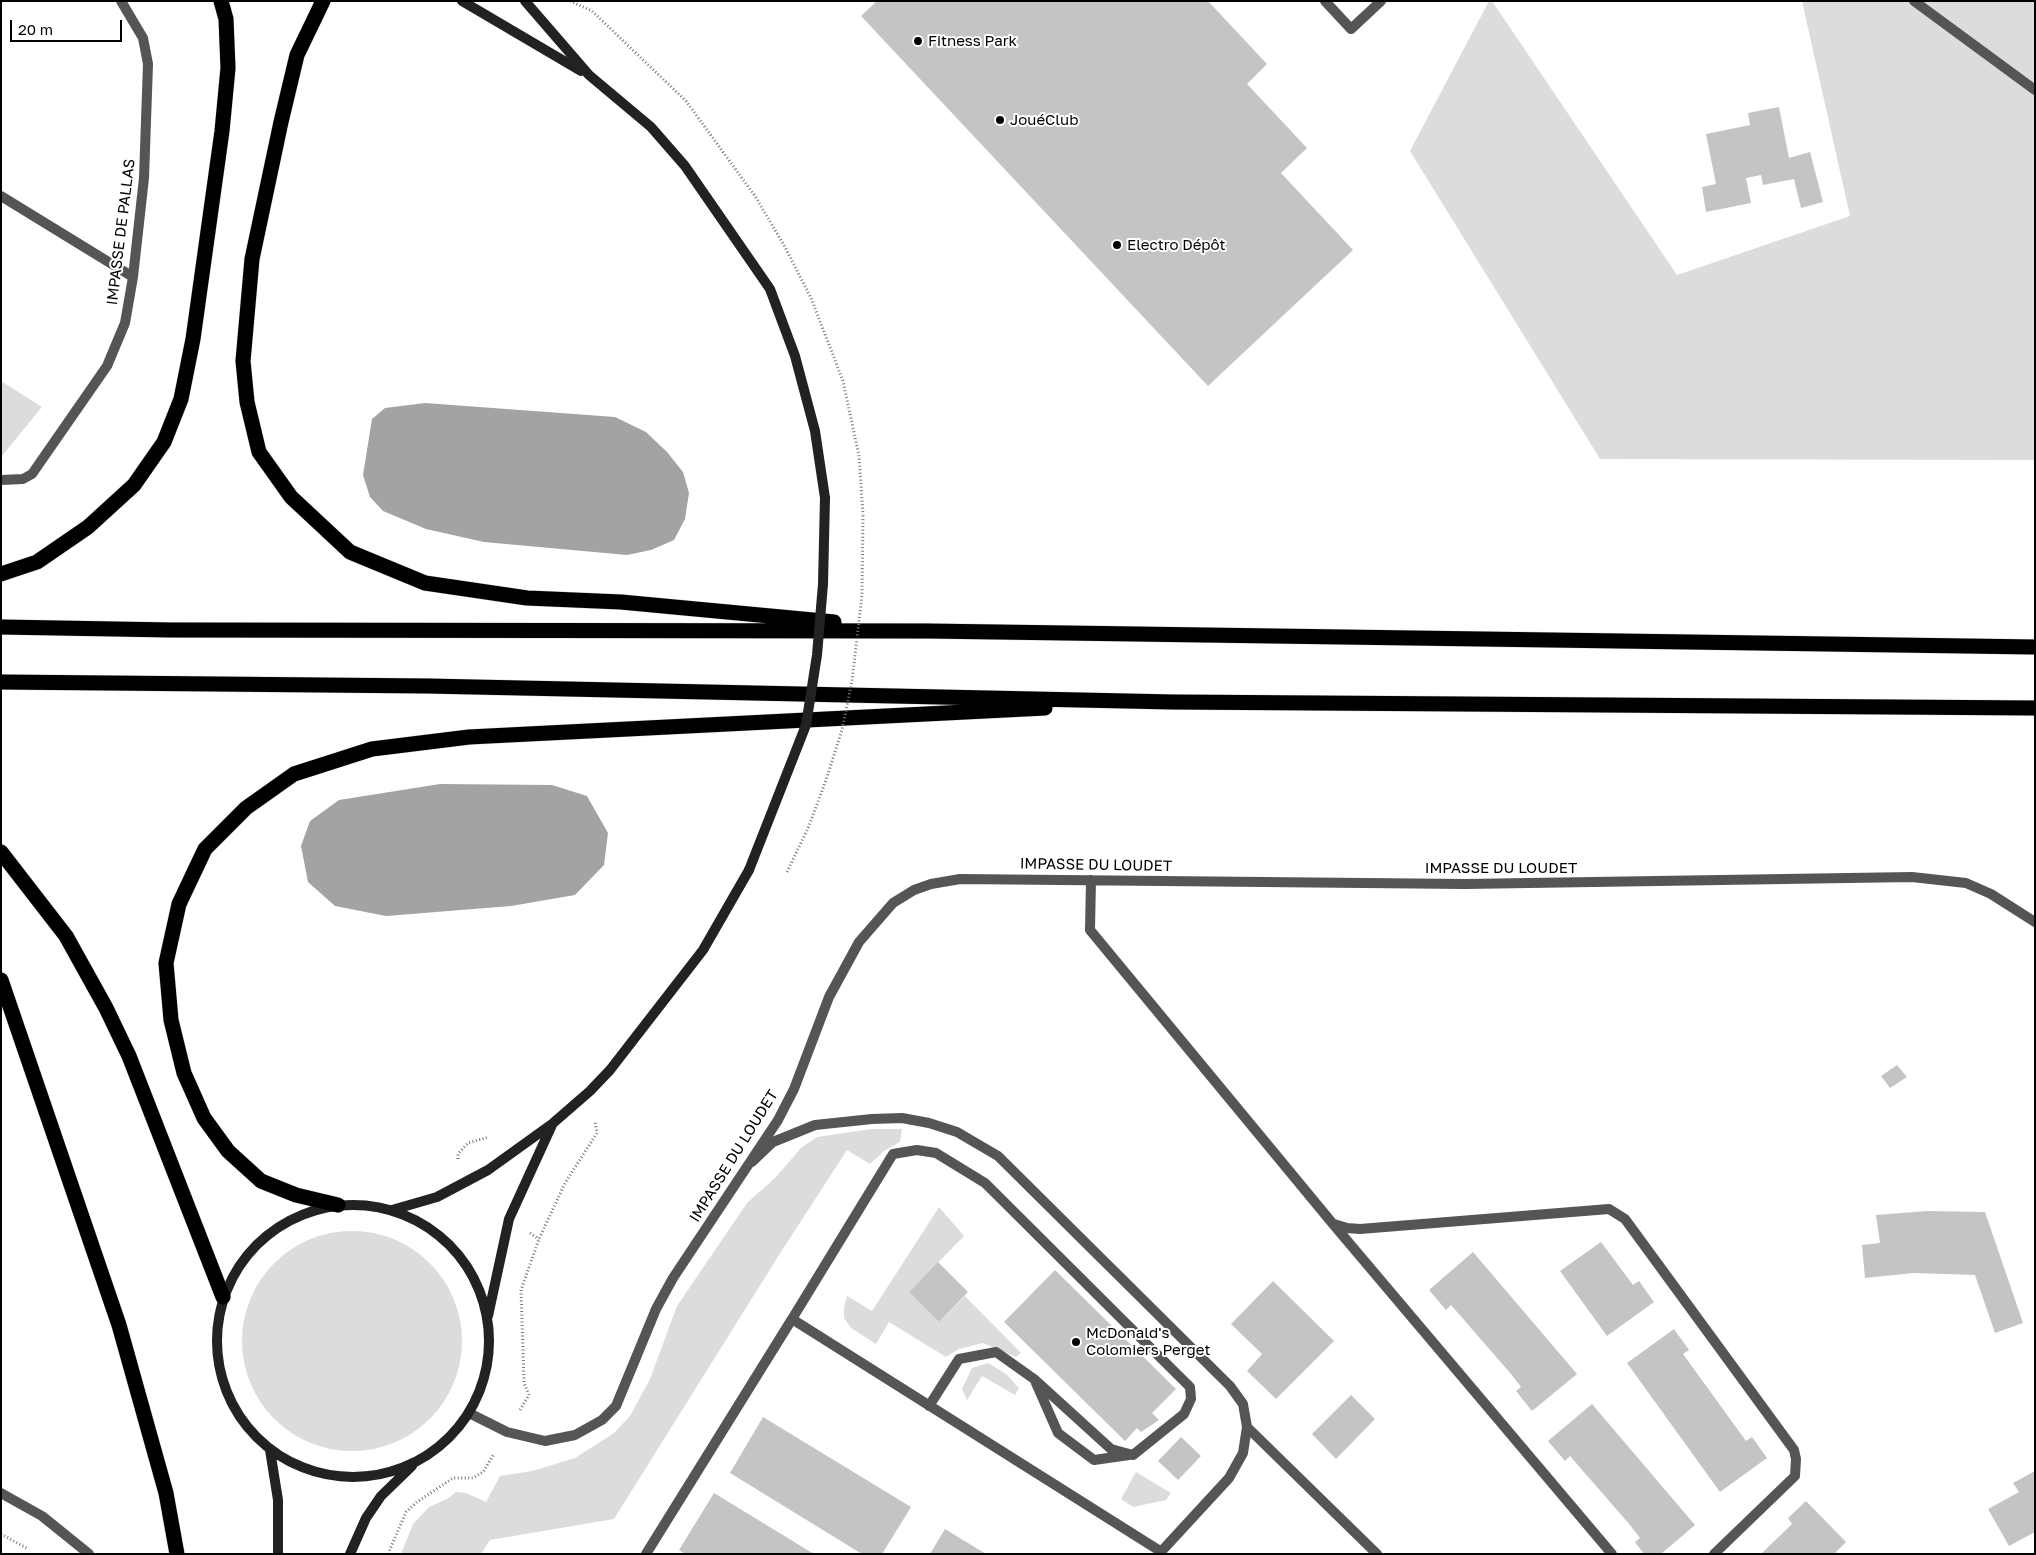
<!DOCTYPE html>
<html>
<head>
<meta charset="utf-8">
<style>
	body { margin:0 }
	#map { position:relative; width:2036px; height:1555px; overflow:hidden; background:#fff; font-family:"Golos Text",sans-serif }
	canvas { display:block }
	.frame { position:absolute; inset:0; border:2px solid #000; pointer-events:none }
	.scale { position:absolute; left:10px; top:20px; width:112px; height:22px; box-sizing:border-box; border:2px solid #000; border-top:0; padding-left:6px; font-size:15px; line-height:18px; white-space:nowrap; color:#000; -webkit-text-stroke:4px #fff; paint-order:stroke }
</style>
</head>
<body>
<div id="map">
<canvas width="2036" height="1555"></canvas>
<div class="frame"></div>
<div class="scale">20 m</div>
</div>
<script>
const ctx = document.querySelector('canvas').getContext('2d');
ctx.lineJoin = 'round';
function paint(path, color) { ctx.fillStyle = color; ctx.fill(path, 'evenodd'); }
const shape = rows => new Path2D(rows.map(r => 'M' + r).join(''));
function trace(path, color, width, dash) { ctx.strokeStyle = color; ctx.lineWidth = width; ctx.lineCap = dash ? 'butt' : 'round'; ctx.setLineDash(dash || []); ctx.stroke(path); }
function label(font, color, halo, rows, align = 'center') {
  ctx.font = font + ' "Golos Text",sans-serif'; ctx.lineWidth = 4; ctx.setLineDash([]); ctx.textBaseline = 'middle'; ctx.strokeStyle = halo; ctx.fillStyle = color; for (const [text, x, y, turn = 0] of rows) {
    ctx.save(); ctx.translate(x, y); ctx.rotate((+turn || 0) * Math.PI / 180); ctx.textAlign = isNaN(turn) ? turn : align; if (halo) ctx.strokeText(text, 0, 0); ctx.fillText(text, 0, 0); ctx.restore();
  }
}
const green = shape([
	[1489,1,1492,1,1677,275,1850,216,1802,1,2035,1,2035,460,1600,459,1410,151],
	[1,381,42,407,1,457],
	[871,1129,902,1129,900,1142,884,1151,870,1164,847,1150,779,1255,614,1519,490,1540,481,1554,401,1554,413,1524,429,1507,447,1499,456,1492,466,1493,486,1502,500,1476,532,1471,575,1458,614,1433,630,1416,650,1379,677,1306,747,1203,775,1178,801,1148,817,1137],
	[939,1207,964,1236,909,1292,939,1322,965,1296,1021,1353,1016,1357,983,1343,959,1349,946,1357,889,1322,876,1344,851,1328,844,1318,844,1308,847,1296,872,1311],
	'242 1341a110 110 0 1 1 220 0a110 110 0 1 1-220 0Z',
	[988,1363,1006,1374,1019,1388,1015,1395,982,1376,967,1400,962,1389,972,1368],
	[1136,1472,1171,1493,1166,1500,1133,1507,1121,1499]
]);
const water = shape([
	[425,403,615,417,646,432,667,452,683,472,689,493,685,519,674,540,651,550,627,555,484,542,426,529,383,511,370,497,363,475,372,419,385,408],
	[440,784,552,785,587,796,608,833,604,865,575,895,511,906,386,916,335,906,308,882,301,846,310,821,339,800]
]);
const building = shape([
	[877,1,1208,1,1267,64,1247,84,1307,148,1281,173,1353,250,1208,386,861,16],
	[1779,107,1789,158,1810,152,1823,202,1801,208,1794,179,1763,185,1761,175,1746,178,1751,203,1706,212,1702,187,1716,184,1706,134,1750,125,1748,113],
	[1897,1065,1907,1077,1890,1088,1881,1076],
	[1927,1211,1985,1212,2023,1323,1995,1333,1975,1275,1914,1273,1865,1278,1862,1245,1880,1243,1876,1215],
	[1601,1242,1633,1285,1639,1281,1654,1302,1607,1336,1560,1271],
	[1473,1252,1577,1374,1532,1411,1516,1391,1521,1387,1511,1374,1451,1305,1446,1310,1429,1290],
	[938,1262,968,1292,939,1322,909,1292],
	[1055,1270,1176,1389,1152,1413,1159,1420,1141,1432,1137,1428,1125,1441,1004,1322],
	[1273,1281,1334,1341,1276,1399,1247,1371,1262,1354,1231,1324],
	[1674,1329,1689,1350,1683,1354,1746,1441,1752,1437,1767,1458,1720,1492,1627,1363],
	[1351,1395,1375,1419,1336,1459,1312,1434],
	[1592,1404,1695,1525,1661,1554,1644,1554,1635,1542,1640,1538,1630,1525,1570,1456,1565,1461,1548,1441],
	[763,1417,911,1507,882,1554,862,1554,730,1473],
	[1181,1437,1201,1456,1178,1480,1158,1461],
	[2035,1471,2035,1532,2009,1546,1988,1509,2019,1492,2013,1483],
	[714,1493,814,1554,685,1554,679,1550],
	[1806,1501,1846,1542,1834,1554,1761,1554,1792,1524,1788,1518],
	[945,1529,986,1554,930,1554]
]);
const path = shape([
	[570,1,592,11,686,101,755,196,785,247,811,298,843,381,859,456,863,515],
	[458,1159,458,1154,468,1143,489,1137],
	[530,1233,539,1239],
	[520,1410,529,1395,524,1383,521,1290,539,1239,565,1183,597,1133,595,1121],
	[1,1534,28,1549],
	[388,1554,406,1512,417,1502,453,1478,473,1478,483,1472,494,1454]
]);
const lane = shape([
	[1325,1,1351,29,1381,1],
	[752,1162,773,1142,815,1125,872,1119,902,1118,929,1123,957,1132,998,1156,1230,1386,1243,1404,1247,1427,1243,1453,1229,1478,1159,1554],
	[792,1319,893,1154,917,1150,936,1153,985,1183,1190,1387,1191,1399,1184,1414,1133,1455,1111,1449,1034,1379,996,1352,959,1359,929,1406],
	[1036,1383,1058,1433,1094,1460,1129,1455],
	[1247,1427,1377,1554],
	[1,1493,42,1516,89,1554],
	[646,1554,792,1319,1160,1551]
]);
const street = shape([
	[1914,1,2035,90],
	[1,196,133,277],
	[1,480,23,479,32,474,107,366,125,323,133,277,144,178,148,64,143,38,121,1],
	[1091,880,1090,930,1333,1224,1612,1554],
	[1334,1224,1347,1228,1360,1229,1609,1209,1625,1219,1794,1450,1796,1459,1795,1476,1714,1554],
	[469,1413,507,1432,545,1441,575,1435,602,1420,616,1406,656,1309,673,1278,778,1120,794,1089,829,997,859,942,893,903,914,890,931,884,960,879,1465,884,1912,877,1966,883,1991,894,2035,922]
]);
const secondary = shape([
	[462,1,581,71],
	[525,1,589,75,651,127,685,166,770,289,795,356,815,431,825,498],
	'217 1341a136 136 0 1 1 272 0a136 136 0 1 1-272 0Z',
	[392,1210,437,1197,488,1170,552,1124,590,1091,610,1070,703,950,749,870],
	[488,1316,509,1219,552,1125],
	[270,1450,278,1500,278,1554],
	[350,1554,366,1518,381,1496,412,1466]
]);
const highway = shape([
	[323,1,297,55,281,122,252,259,243,361,247,402,259,452,291,497,350,552,425,583,527,598,621,602,834,622],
	[1,574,37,562,88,527,134,485,164,442,181,399,193,339,222,131,228,68,226,19,221,1],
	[1,627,171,630,928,631,2035,647],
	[1,682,428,686,1173,702,2035,708],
	[1,852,66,936,106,1008,129,1056,223,1297],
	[1,980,119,1325,166,1493,177,1554],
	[338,1205,296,1195,261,1181,228,1151,204,1118,184,1073,171,1020,166,963,179,904,205,849,246,808,294,774,372,749,469,737,1045,708]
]);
const pathBridge = shape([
	[787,872,809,826,826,780,842,730,852,681,862,595,863,515]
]);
const secondaryBridge = shape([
	[749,870,806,725,817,655,823,584,825,498]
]);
const markers = [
	[918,41,5,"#000"],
	[1000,120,5,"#000"],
	[1117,245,5,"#000"],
	[1076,1342,5,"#000"]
];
const poiNames = [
	["Fitness Park",928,41],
	["JouéClub",1010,120],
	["Electro Dépôt",1127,245],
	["McDonald's",1086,1333],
	["Colomiers Perget",1086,1350]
];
const streetNames = [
	["IMPASSE DE PALLAS",121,232,-83],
	["IMPASSE DU LOUDET",1096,865,1],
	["IMPASSE DU LOUDET",1501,868],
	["IMPASSE DU LOUDET",734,1156,-58]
];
paint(green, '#dcdcdc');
paint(water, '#a3a3a3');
paint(building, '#c4c4c4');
trace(highway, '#dbdbdb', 16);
trace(path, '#777', 3, [1, 2.5]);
trace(lane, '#555', 10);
trace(street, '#555', 10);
trace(secondary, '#222', 10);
trace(highway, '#000', 15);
trace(pathBridge, '#777', 3, [1, 2.5]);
trace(secondaryBridge, '#222', 10);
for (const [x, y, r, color] of markers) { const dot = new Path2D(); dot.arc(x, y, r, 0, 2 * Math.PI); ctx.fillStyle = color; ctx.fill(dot); trace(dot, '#fff', 2); }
label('15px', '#000', '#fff', poiNames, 'left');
label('15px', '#000', '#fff', streetNames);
</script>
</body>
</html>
